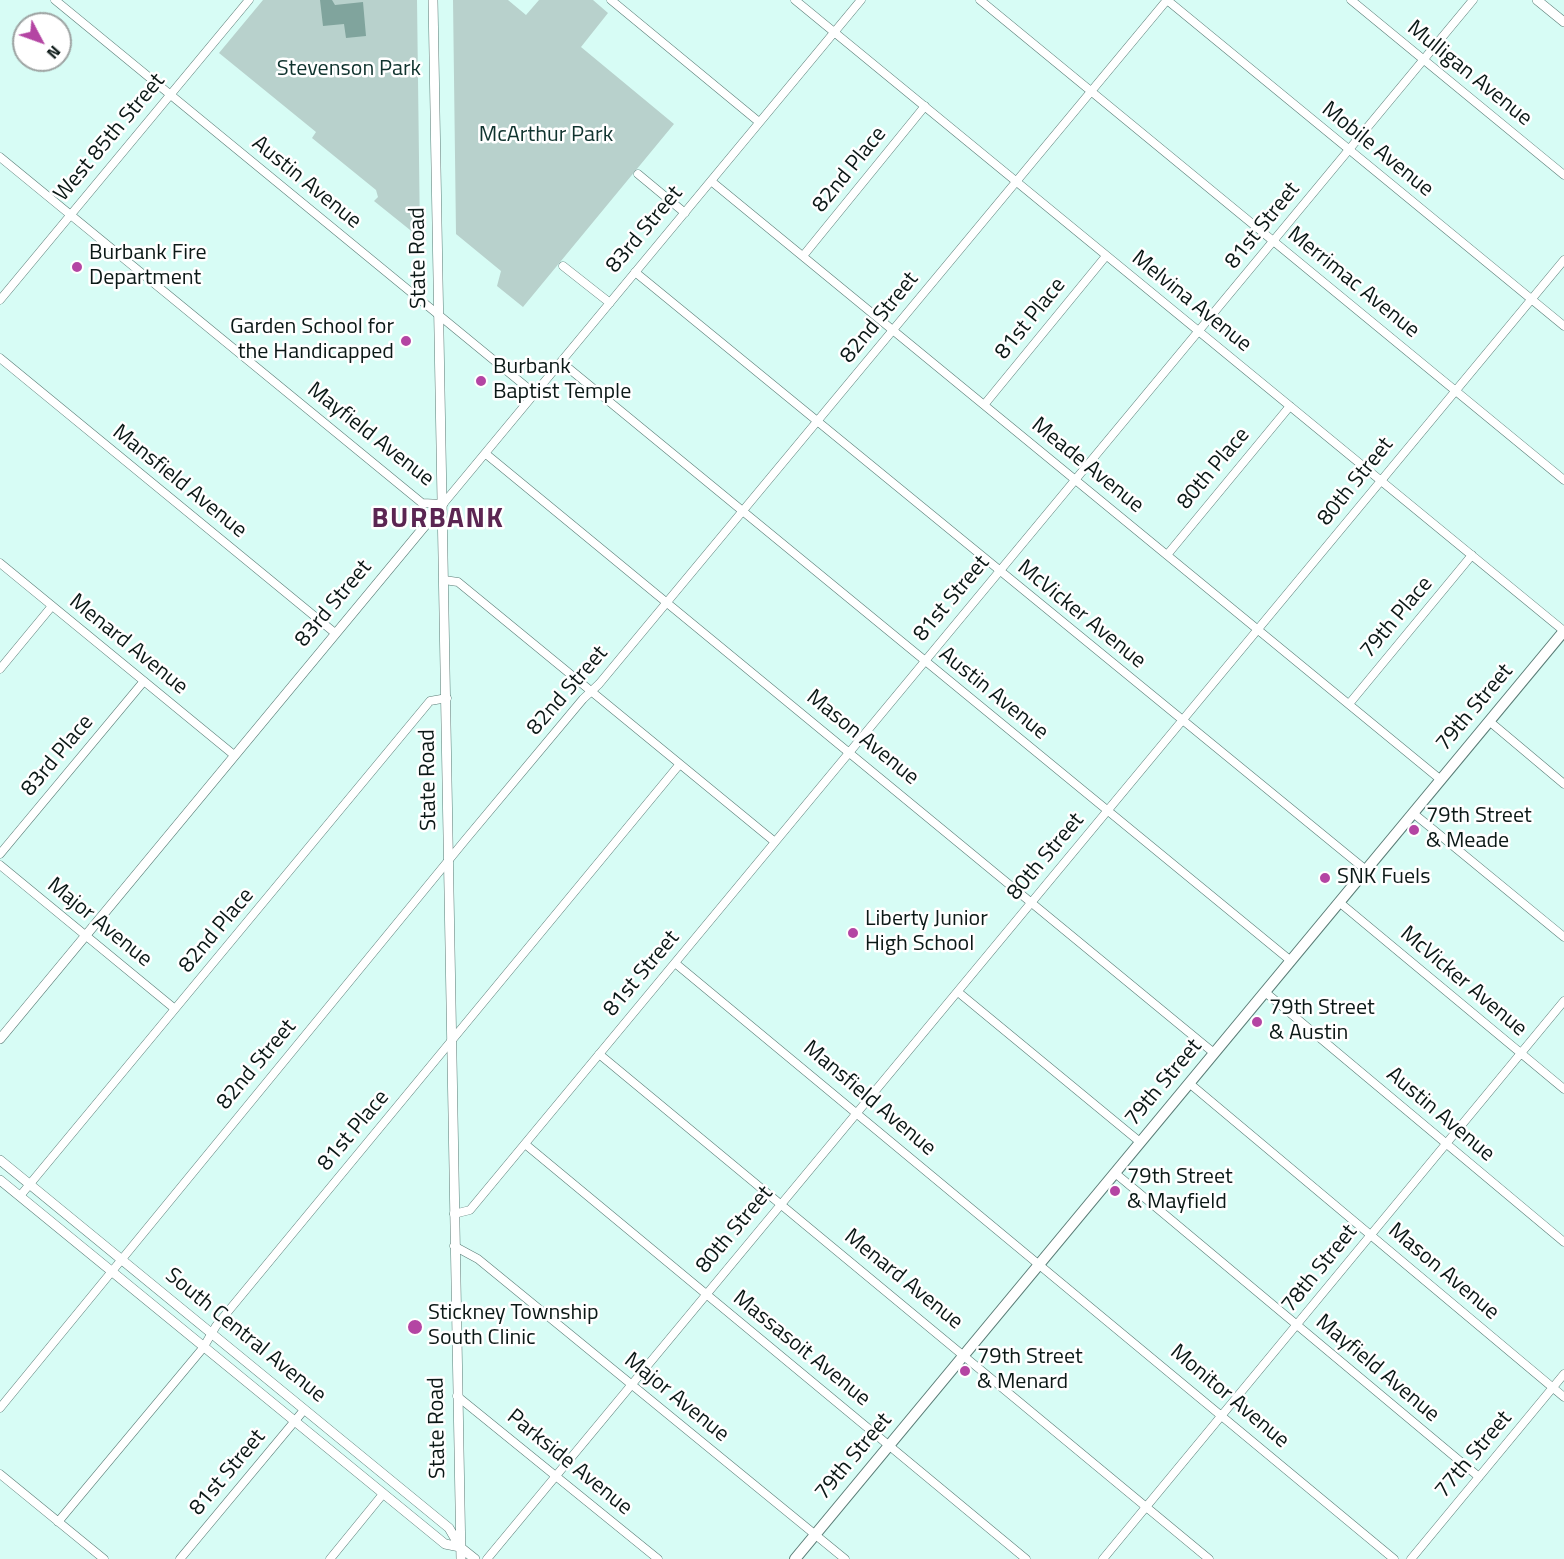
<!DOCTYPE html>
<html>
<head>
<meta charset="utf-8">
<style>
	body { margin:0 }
	#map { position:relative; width:1564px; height:1559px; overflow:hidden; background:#d7fcf5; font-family:"Titillium Web",sans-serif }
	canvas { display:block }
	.north { position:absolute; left:12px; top:12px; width:60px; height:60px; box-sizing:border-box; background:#fff; border:2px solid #9da3a2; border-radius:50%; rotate:131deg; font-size:16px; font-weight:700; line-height:24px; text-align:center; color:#0b1816 }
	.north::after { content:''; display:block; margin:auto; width:21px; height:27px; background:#b445a3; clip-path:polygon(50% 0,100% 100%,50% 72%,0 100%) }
</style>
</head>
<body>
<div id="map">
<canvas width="1564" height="1559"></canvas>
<div class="north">N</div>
</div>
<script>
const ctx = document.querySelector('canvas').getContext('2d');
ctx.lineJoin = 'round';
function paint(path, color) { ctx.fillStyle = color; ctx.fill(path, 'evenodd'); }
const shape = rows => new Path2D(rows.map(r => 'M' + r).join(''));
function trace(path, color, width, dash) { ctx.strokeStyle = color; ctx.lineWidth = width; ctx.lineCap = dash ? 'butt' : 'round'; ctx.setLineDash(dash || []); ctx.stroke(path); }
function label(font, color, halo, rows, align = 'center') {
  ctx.font = font + ' "Titillium Web",sans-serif'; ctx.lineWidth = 5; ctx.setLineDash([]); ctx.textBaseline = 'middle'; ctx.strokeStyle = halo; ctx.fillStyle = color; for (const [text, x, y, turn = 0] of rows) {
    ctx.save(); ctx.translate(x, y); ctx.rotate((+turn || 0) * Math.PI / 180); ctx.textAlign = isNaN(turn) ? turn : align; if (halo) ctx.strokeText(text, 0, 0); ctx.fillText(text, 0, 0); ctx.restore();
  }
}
const green = shape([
	[263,0,417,0,420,238,374,201,378,197,376,190,312,138,316,132,219,53],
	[453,0,508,0,526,15,539,0,593,0,608,13,581,47,674,124,523,307,497,286,501,271,456,234]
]);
const water = shape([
	[320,0,332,0,335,5,363,2,366,36,346,38,344,24,323,26]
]);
const minor = shape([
	[55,0,535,394],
	[611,0,759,122],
	[795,0,1564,631],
	[980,0,1564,480],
	[1167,0,1564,326],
	[1351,0,1564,175],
	[0,157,422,503,443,504,861,0],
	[638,174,685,213],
	[711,181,1441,780],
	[803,256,925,106],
	[563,266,610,303],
	[635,272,1366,870],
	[0,300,249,0],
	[0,358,335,633],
	[561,362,1291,961],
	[984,405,1106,256],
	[486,454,1214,1053],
	[1167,555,1290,406],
	[0,563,234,755],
	[444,580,458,582,775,842],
	[0,669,52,606],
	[1349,704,1472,555],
	[1489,721,1564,784],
	[1413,813,1564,937],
	[0,854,144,681],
	[0,865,175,1009],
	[1339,902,1564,1089],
	[675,963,1394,1559],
	[958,992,1140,1142],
	[1265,992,1564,1242],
	[599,1054,1209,1559],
	[1189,1083,1564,1397],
	[525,1144,1026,1559],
	[1115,1173,1479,1477],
	[20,1196,430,701,447,698],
	[454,1214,470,1210,1473,0],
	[454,1246,478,1259,845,1559],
	[457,1396,658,1559],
	[0,1408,466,839,583,699,599,684,1167,0],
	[0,1474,104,1559],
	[58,1522,203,1348,216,1326,679,765],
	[180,1559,304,1410],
	[330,1559,383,1494],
	[487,1559,1564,260],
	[1103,1559,1564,1001],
	[1411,1559,1564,1374]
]);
const tertiary = shape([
	[433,0,461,1559],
	[1537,0,1564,22],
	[0,1039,443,504],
	[0,1160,449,1528,460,1547,475,1559],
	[0,1180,445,1544,460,1547]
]);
const secondary = shape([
	[795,1559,1564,631]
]);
const markers = [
	[77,267,6,"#b445a3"],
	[406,341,6,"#b445a3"],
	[481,381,6,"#b445a3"],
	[1414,830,6,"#b445a3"],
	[1325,878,6,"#b445a3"],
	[853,933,6,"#b445a3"],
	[1257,1022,6,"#b445a3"],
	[1115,1191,6,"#b445a3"],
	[415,1327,8,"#b445a3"],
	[965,1371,6,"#b445a3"]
];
const parkNames = [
	["Stevenson Park",349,70],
	["McArthur Park",546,136]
];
const streetNames = [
	["Mulligan Avenue",1469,74,39],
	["West 85th Street",110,138,-50],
	["Mobile Avenue",1377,150,39],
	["82nd Place",850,170,-51],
	["Austin Avenue",306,183,39],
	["81st Street",1263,226,-51],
	["83rd Street",645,230,-50],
	["State Road",419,258,-91],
	["Merrimac Avenue",1353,283,39],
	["Melvina Avenue",1191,302,39],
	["82nd Street",880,318,-51],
	["81st Place",1031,319,-51],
	["Mayfield Avenue",370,435,38],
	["Meade Avenue",1087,466,39],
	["80th Place",1214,469,-50],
	["Mansfield Avenue",179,482,39],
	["80th Street",1356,482,-51],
	["81st Street",952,599,-50],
	["83rd Street",334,604,-50],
	["McVicker Avenue",1081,615,39],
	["79th Place",1397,618,-50],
	["Menard Avenue",128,645,39],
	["82nd Street",568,691,-49],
	["Austin Avenue",993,694,39],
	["79th Street",1475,708,-50],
	["Mason Avenue",862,738,39],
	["83rd Place",58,756,-50],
	["State Road",429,780,-91],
	["80th Street",1046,857,-50],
	["Major Avenue",99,923,39],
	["82nd Place",217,931,-50],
	["81st Street",642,974,-50],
	["McVicker Avenue",1463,982,40],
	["82nd Street",257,1065,-50],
	["79th Street",1164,1083,-50],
	["Mansfield Avenue",869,1099,40],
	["Austin Avenue",1440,1115,40],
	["81st Place",354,1131,-50],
	["80th Street",735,1230,-50],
	["78th Street",1320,1269,-51],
	["Mason Avenue",1443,1272,40],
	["Menard Avenue",903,1280,39],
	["South Central Avenue",245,1336,39],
	["Massasoit Avenue",801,1349,39],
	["Mayfield Avenue",1377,1369,40],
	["Monitor Avenue",1229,1397,40],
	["Major Avenue",676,1398,39],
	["State Road",438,1428,-91],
	["77th Street",1474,1455,-50],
	["79th Street",854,1457,-50],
	["Parkside Avenue",569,1463,39],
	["81st Street",228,1473,-50]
];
const poiNames = [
	["Burbank Fire",89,254],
	["Department",89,279],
	["Garden School for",394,328,"right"],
	["the Handicapped",394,353,"right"],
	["Burbank",493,368],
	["Baptist Temple",493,393],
	["79th Street",1426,817],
	["& Meade",1426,842],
	["SNK Fuels",1337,878],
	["Liberty Junior",865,920],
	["High School",865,945],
	["79th Street",1269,1009],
	["& Austin",1269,1034],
	["79th Street",1127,1178],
	["& Mayfield",1127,1203],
	["Stickney Township",428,1314],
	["South Clinic",428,1339],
	["79th Street",977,1358],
	["& Menard",977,1383]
];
const districtNames = [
	["BURBANK",438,520]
];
paint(green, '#b8d1cc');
paint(water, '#80a49d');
trace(minor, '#5b7d77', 9);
trace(tertiary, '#5b7d77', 10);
trace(secondary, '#5b7d77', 12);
trace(minor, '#fff', 8);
trace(tertiary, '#fff', 9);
trace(secondary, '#fff', 10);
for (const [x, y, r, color] of markers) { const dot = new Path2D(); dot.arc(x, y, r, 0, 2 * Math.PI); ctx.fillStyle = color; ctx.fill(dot); trace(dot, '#fff', 2); }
label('22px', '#0f332e', '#fff', parkNames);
label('22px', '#0b1816', '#fff', streetNames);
label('22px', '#0b1816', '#fff', poiNames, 'left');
ctx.letterSpacing = '1.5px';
label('bold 28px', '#5b2552', '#fff', districtNames);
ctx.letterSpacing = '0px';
</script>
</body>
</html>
